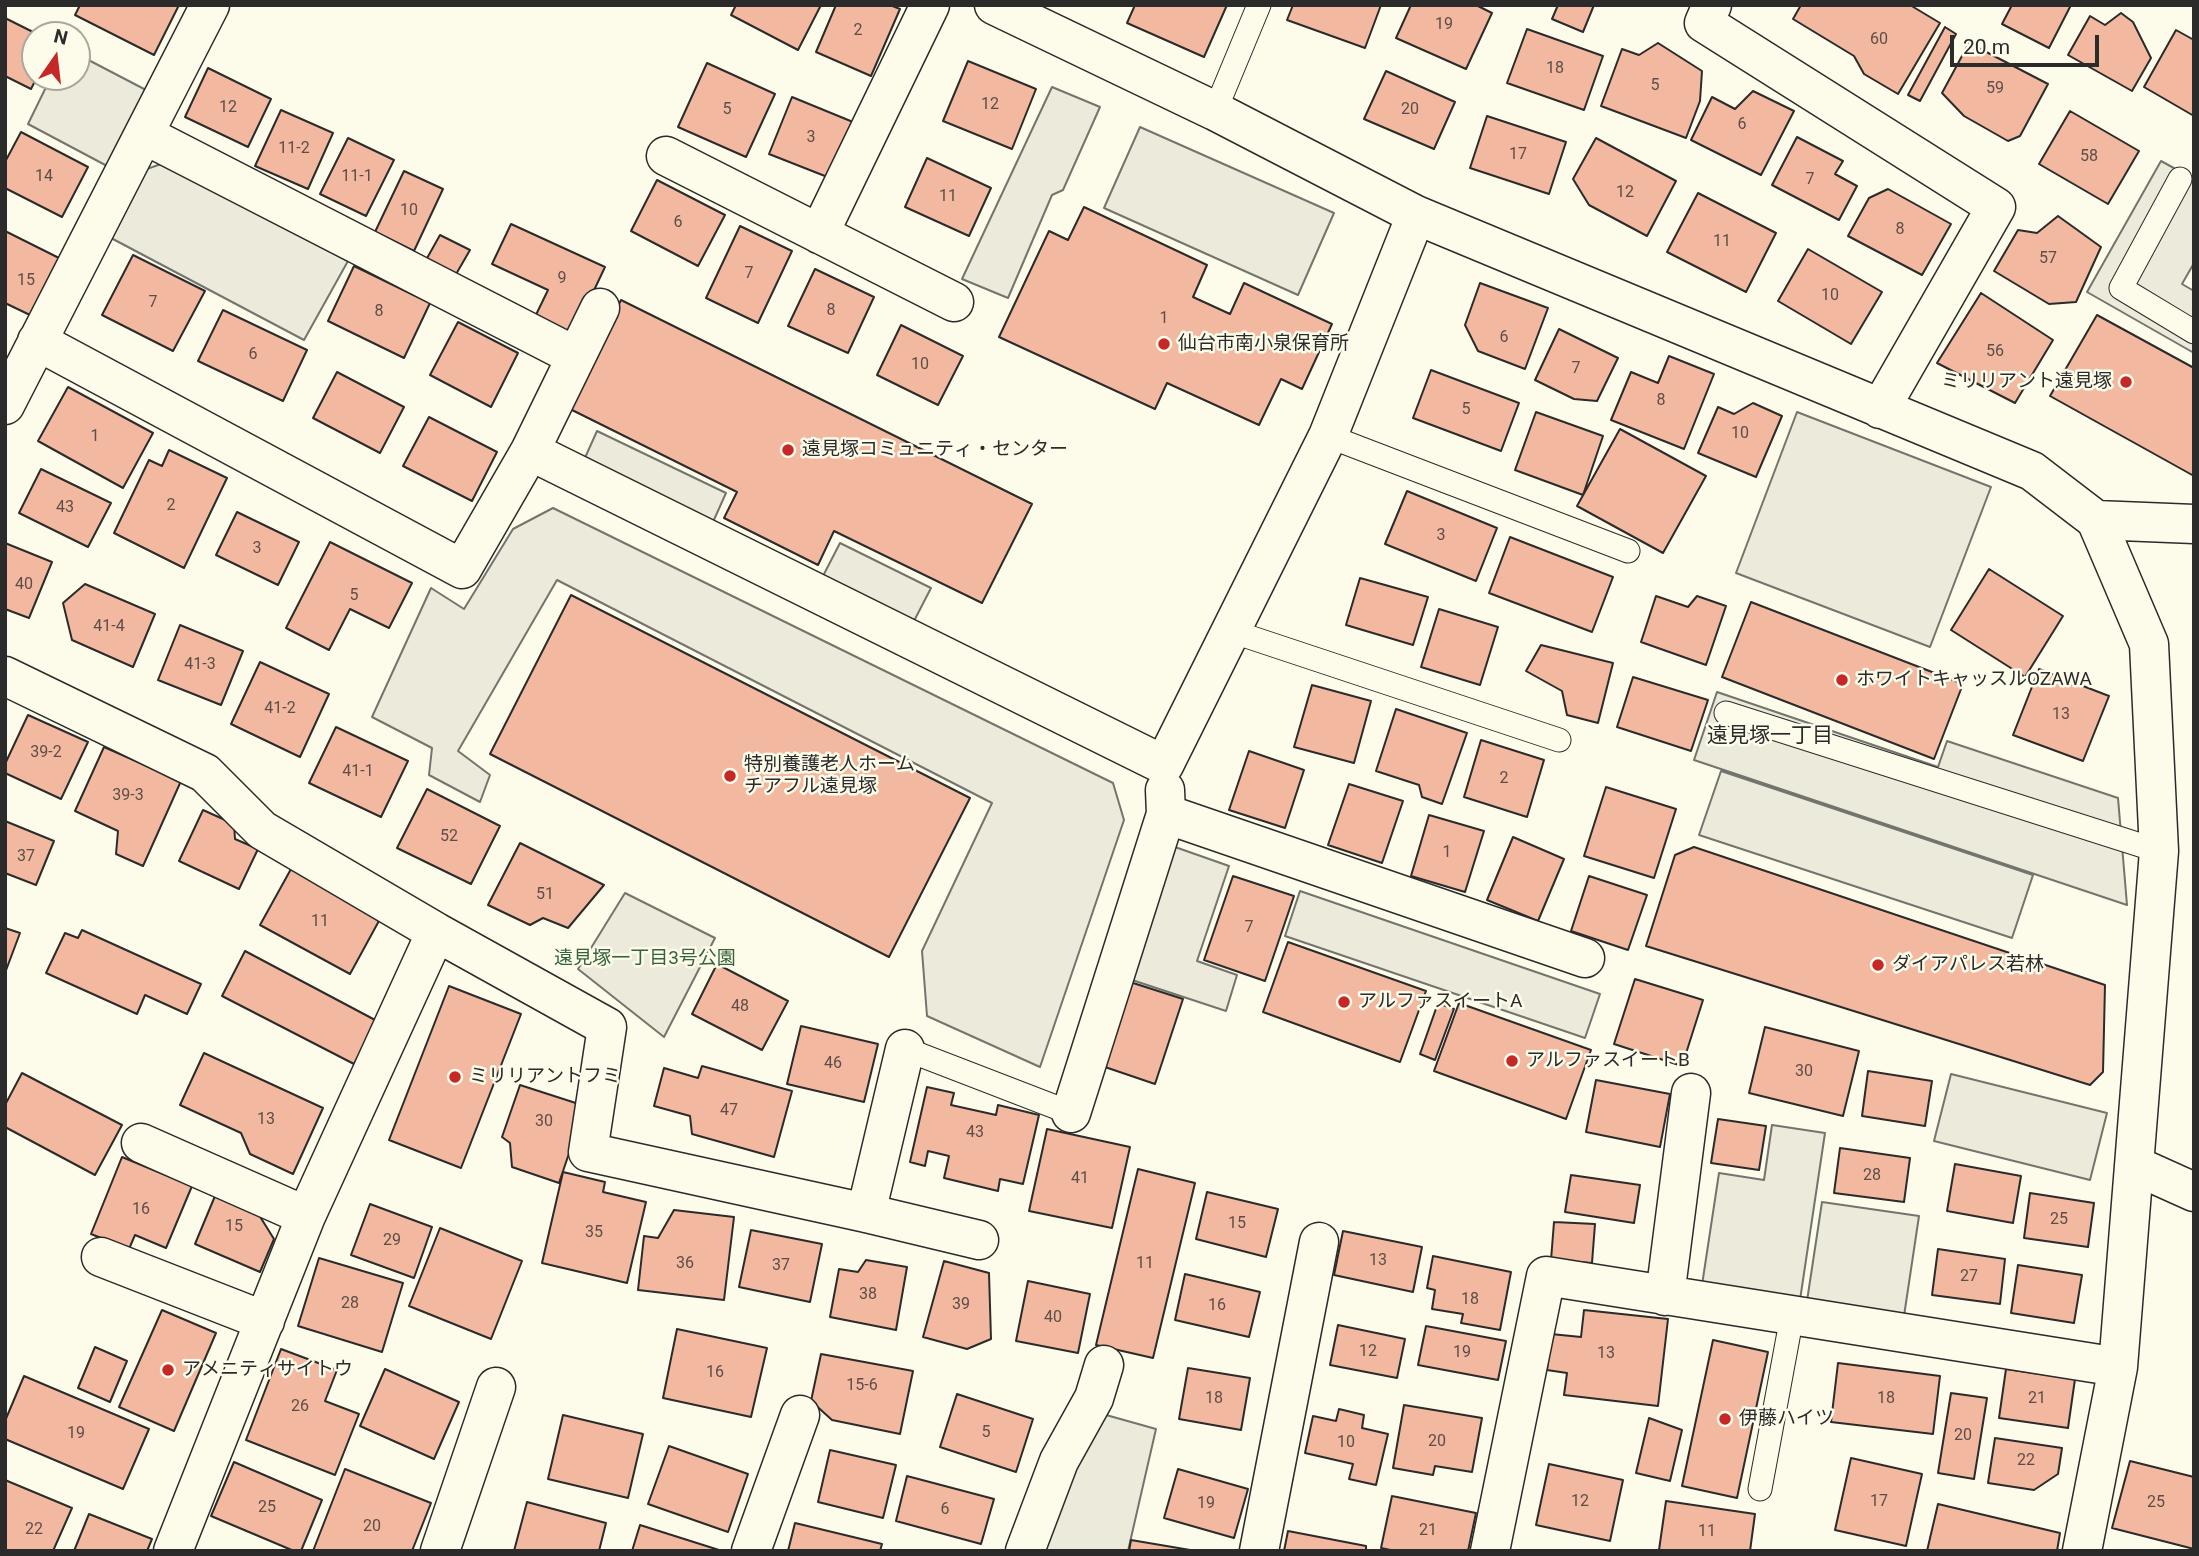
<!DOCTYPE html>
<html>
<head>
<meta charset="utf-8">
<style>
	body { margin:0 }
	#map { position:relative; width:2199px; height:1556px; overflow:hidden; background:#fdfbea; font-family:Roboto,sans-serif }
	canvas { display:block }
	.frame { position:absolute; inset:0; border:7px solid #2b2b2b; pointer-events:none }
	.north { position:absolute; left:21px; top:21px; width:70px; height:70px; box-sizing:border-box; background:#fdfbea; border:2px solid #a9a89e; border-radius:50%; rotate:14deg; font-size:19px; font-weight:700; line-height:28px; text-align:center; color:#2b2b2b }
	.north::after { content:''; display:block; margin:auto; width:24px; height:32px; background:#c62828; clip-path:polygon(50% 0,100% 100%,50% 72%,0 100%) }
	.scale { position:absolute; left:1950px; top:35px; width:149px; height:32px; box-sizing:border-box; border:4px solid #2b2b2b; border-top:0; padding-left:9px; font-size:21px; line-height:24px; white-space:nowrap; color:#2b2b2b; -webkit-text-stroke:5px #fdfbea; paint-order:stroke }
</style>
</head>
<body>
<div id="map">
<canvas width="2199" height="1556"></canvas>
<div class="frame"></div>
<div class="north">N</div>
<div class="scale">20 m</div>
</div>
<script>
const ctx = document.querySelector('canvas').getContext('2d');
ctx.lineJoin = 'round';
function paint(path, color) { ctx.fillStyle = color; ctx.fill(path, 'evenodd'); }
const shape = rows => new Path2D(rows.map(r => 'M' + r).join(''));
function trace(path, color, width, dash) { ctx.strokeStyle = color; ctx.lineWidth = width; ctx.lineCap = dash ? 'butt' : 'round'; ctx.setLineDash(dash || []); ctx.stroke(path); }
function label(font, color, halo, rows, align = 'center') {
  ctx.font = font + ' Roboto,"Noto Sans JP",sans-serif'; ctx.lineWidth = 5; ctx.setLineDash([]); ctx.textBaseline = 'middle'; ctx.strokeStyle = halo; ctx.fillStyle = color; for (const [text, x, y, turn = 0] of rows) {
    ctx.save(); ctx.translate(x, y); ctx.rotate((+turn || 0) * Math.PI / 180); ctx.textAlign = isNaN(turn) ? turn : align; if (halo) ctx.strokeText(text, 0, 0); ctx.fillText(text, 0, 0); ctx.restore();
  }
}
const green = shape([
	[1052,87,1100,107,1063,190,1052,195,1008,298,962,279,1052,87],
	[625,893,715,938,664,1037,578,969,625,893]
]);
const parking = shape([
	[77,54,146,90,109,167,28,124,51,77,77,77,77,54],
	[1140,127,1334,213,1298,295,1104,208,1140,127],
	[2161,161,2194,179,2194,263,2182,284,2194,291,2194,353,2087,292,2161,161],
	[161,164,348,261,304,340,111,238,144,170,161,164],
	[1797,412,1991,487,1930,647,1736,573,1797,412],
	[597,431,726,493,713,522,584,460,597,431],
	[553,508,1113,783,1124,820,1040,1067,927,1016,922,951,992,803,557,580,458,751,490,775,480,802,429,775,432,748,372,717,431,588,464,609,513,529,553,508],
	[840,543,931,588,914,621,823,576,840,543],
	[1717,692,1938,767,1947,741,2118,798,2127,905,1694,760,1717,692],
	[1721,771,2033,875,2012,938,1699,835,1721,771],
	[1175,847,1229,866,1197,961,1237,975,1226,1011,1132,980,1175,847],
	[1300,891,1600,994,1585,1038,1285,936,1300,891],
	[1951,1074,2107,1113,2090,1180,1934,1141,1951,1074],
	[1772,1125,1825,1133,1800,1300,1702,1285,1719,1173,1764,1180,1772,1125],
	[1822,1202,1919,1216,1904,1316,1807,1301,1822,1202],
	[1099,1413,1156,1429,1128,1551,1035,1551,1099,1413]
]);
const building = shape([
	[80,5,179,5,154,55,75,15,80,5],
	[736,5,821,5,798,50,731,15,736,5],
	[836,5,890,5,900,9,871,76,816,52,836,5],
	[1135,5,1227,5,1204,57,1127,23,1135,5],
	[1293,5,1381,5,1365,48,1287,20,1293,5],
	[1411,5,1476,5,1492,13,1466,69,1396,38,1411,5],
	[1558,5,1594,5,1583,32,1552,19,1558,5],
	[1801,5,1910,5,1940,23,1898,94,1864,74,1854,56,1793,19,1801,5],
	[2012,5,2071,5,2049,48,2002,24,2012,5],
	[2121,13,2133,22,2151,58,2132,91,2068,55,2090,16,2105,25,2121,13],
	[5,18,39,35,35,35,35,77,37,77,31,89,5,76,5,18],
	[1945,27,1956,34,1920,101,1908,95,1945,27],
	[1527,29,1603,56,1584,110,1507,83,1527,29],
	[2176,30,2194,40,2194,116,2144,87,2176,30],
	[1658,43,1702,71,1700,101,1686,138,1601,106,1622,49,1639,55,1658,43],
	[1969,43,2048,84,2020,136,2008,141,1964,116,1942,93,1969,43],
	[968,61,1036,89,1012,149,943,121,968,61],
	[707,63,775,94,746,157,678,127,707,63],
	[208,68,271,99,248,147,185,117,208,68],
	[1386,71,1455,102,1434,149,1364,119,1386,71],
	[1753,91,1794,111,1761,175,1691,140,1712,97,1735,109,1753,91],
	[792,97,853,122,830,178,769,154,792,97],
	[281,110,333,133,308,189,255,166,281,110],
	[2070,111,2139,151,2108,204,2039,164,2070,111],
	[1487,116,1566,142,1549,194,1470,168,1487,116],
	[21,132,88,167,62,217,5,188,5,162,21,132],
	[1797,137,1843,161,1835,174,1857,186,1839,220,1772,185,1797,137],
	[348,138,394,160,366,216,320,194,348,138],
	[1596,138,1676,181,1647,236,1589,205,1573,179,1596,138],
	[927,158,991,188,969,236,905,207,927,158],
	[404,171,443,189,414,251,375,232,404,171],
	[657,180,725,215,698,266,631,231,657,180],
	[1888,189,1951,224,1922,275,1848,236,1869,198,1888,189],
	[1698,193,1776,233,1746,292,1667,252,1698,193],
	[1084,207,1207,265,1193,297,1230,314,1244,283,1332,324,1302,389,1281,379,1259,425,1167,383,1155,409,999,337,1049,231,1068,240,1084,207],
	[2058,216,2101,247,2076,302,2049,304,1994,271,2018,230,2037,233,2058,216],
	[511,224,605,267,571,339,533,321,548,290,492,264,511,224],
	[740,226,792,251,758,323,706,298,740,226],
	[5,231,59,258,30,315,5,303,5,231],
	[440,235,470,250,455,276,426,260,440,235],
	[1808,249,1882,292,1851,344,1778,301,1808,249],
	[133,255,205,291,173,351,102,315,133,255],
	[354,266,430,303,404,358,328,321,354,266],
	[815,269,874,297,848,353,788,326,815,269],
	[1480,283,1548,308,1525,369,1478,351,1465,325,1480,283],
	[1981,293,2053,340,2015,403,1937,363,1981,293],
	[621,300,1032,504,982,603,834,531,818,565,724,518,737,492,568,408,621,300],
	[223,310,307,350,283,401,198,361,223,310],
	[2097,315,2194,368,2194,476,2050,396,2097,315],
	[458,322,518,353,491,407,430,375,458,322],
	[901,325,963,356,938,405,877,375,901,325],
	[1559,329,1618,358,1597,401,1574,399,1535,380,1559,329],
	[1669,356,1714,374,1684,449,1611,420,1631,372,1658,383,1669,356],
	[1431,370,1519,403,1501,451,1413,418,1431,370],
	[337,372,404,407,380,453,313,418,337,372],
	[68,387,153,433,123,488,38,441,68,387],
	[1753,403,1782,416,1756,477,1698,453,1718,407,1734,414,1753,403],
	[1536,412,1603,436,1583,495,1515,470,1536,412],
	[429,417,497,452,472,501,403,466,429,417],
	[1620,429,1706,476,1663,553,1577,506,1620,429],
	[169,450,227,478,184,568,114,533,149,460,162,466,169,450],
	[41,469,111,503,88,547,19,513,41,469],
	[1407,491,1497,528,1476,581,1385,544,1407,491],
	[237,512,299,542,278,585,216,555,237,512],
	[1510,537,1613,577,1592,632,1489,593,1510,537],
	[330,542,412,583,389,628,350,609,329,650,286,628,330,542],
	[5,543,52,562,29,618,5,609,5,543],
	[1989,569,2063,616,2025,677,1951,630,1989,569],
	[1360,578,1428,597,1413,645,1346,625,1360,578],
	[85,584,155,614,133,667,72,640,63,603,85,584],
	[571,595,970,798,889,957,490,754,571,595],
	[1656,596,1688,607,1697,596,1726,606,1706,665,1641,642,1656,596],
	[1751,602,1963,684,1934,759,1722,677,1751,602],
	[1439,609,1498,627,1480,685,1421,667,1439,609],
	[180,625,243,651,221,705,158,680,180,625],
	[1541,645,1613,663,1598,723,1567,715,1562,691,1526,671,1541,645],
	[260,662,329,694,300,757,231,724,260,662],
	[2039,669,2109,696,2083,761,2013,735,2039,669],
	[1633,677,1708,700,1691,751,1617,727,1633,677],
	[1312,685,1371,701,1354,763,1294,747,1312,685],
	[1396,709,1467,733,1442,804,1422,797,1419,785,1376,771,1396,709],
	[28,715,88,742,61,799,5,773,5,764,28,715],
	[336,727,408,761,381,817,309,783,336,727],
	[1481,740,1544,760,1527,817,1464,797,1481,740],
	[104,747,181,781,143,866,116,854,118,831,75,811,104,747],
	[1249,751,1304,770,1285,828,1229,810,1249,751],
	[1349,784,1403,801,1382,863,1328,845,1349,784],
	[1606,787,1676,809,1654,878,1584,856,1606,787],
	[427,789,500,826,471,884,397,848,427,789],
	[203,810,234,824,235,839,258,849,239,889,179,861,203,810],
	[1429,815,1484,831,1465,892,1411,876,1429,815],
	[5,821,54,841,36,885,5,873,5,821],
	[1513,837,1564,859,1538,921,1487,900,1513,837],
	[520,843,604,885,568,928,543,918,530,925,488,905,520,843],
	[1694,847,2105,985,2103,1072,2090,1085,1646,946,1675,855,1694,847],
	[291,869,380,919,350,974,260,925,291,869],
	[1233,876,1294,896,1265,981,1204,960,1233,876],
	[1589,876,1647,895,1628,950,1571,931,1589,876],
	[5,928,20,933,5,973,5,928],
	[82,930,201,984,187,1014,145,995,137,1014,46,973,65,933,78,938,82,930],
	[1288,942,1426,991,1400,1062,1263,1012,1288,942],
	[245,951,377,1021,354,1064,222,996,245,951],
	[717,964,788,1001,762,1050,692,1014,717,964],
	[1635,979,1703,1000,1682,1066,1614,1044,1635,979],
	[1130,982,1183,999,1155,1084,1102,1066,1130,982],
	[449,986,521,1014,461,1168,389,1140,449,986],
	[1438,1003,1454,1009,1435,1060,1420,1054,1438,1003],
	[1459,1003,1591,1050,1566,1119,1434,1071,1459,1003],
	[801,1026,878,1044,864,1102,787,1084,801,1026],
	[1765,1027,1859,1051,1843,1116,1749,1093,1765,1027],
	[204,1053,323,1108,293,1174,250,1154,241,1133,180,1105,204,1053],
	[702,1066,792,1091,774,1157,692,1134,690,1116,654,1106,664,1068,698,1078,702,1066],
	[1868,1071,1932,1081,1925,1126,1862,1116,1868,1071],
	[22,1073,122,1125,95,1175,5,1127,5,1105,22,1073],
	[1596,1080,1670,1094,1660,1147,1586,1132,1596,1080],
	[520,1085,585,1106,559,1183,512,1167,510,1143,502,1137,520,1085],
	[927,1087,954,1093,951,1105,996,1115,998,1105,1039,1115,1023,1184,1000,1179,998,1191,944,1178,949,1156,928,1151,925,1166,910,1162,927,1087],
	[1718,1119,1766,1126,1759,1170,1711,1163,1718,1119],
	[1047,1129,1130,1147,1112,1228,1029,1211,1047,1129],
	[1840,1148,1910,1158,1904,1202,1834,1193,1840,1148],
	[122,1157,192,1186,166,1248,135,1235,129,1249,91,1234,122,1157],
	[1955,1164,2021,1176,2013,1223,1947,1211,1955,1164],
	[1138,1169,1195,1183,1153,1358,1096,1345,1138,1169],
	[563,1172,605,1182,603,1192,646,1202,627,1283,542,1263,563,1172],
	[1571,1175,1640,1185,1634,1223,1565,1212,1571,1175],
	[1207,1192,1278,1209,1266,1257,1196,1239,1207,1192],
	[2030,1193,2094,1203,2088,1247,2024,1238,2030,1193],
	[215,1196,259,1215,274,1239,260,1272,195,1244,215,1196],
	[370,1204,432,1227,414,1278,351,1255,370,1204],
	[674,1210,734,1217,724,1300,638,1290,644,1236,658,1238,674,1210],
	[1554,1222,1595,1224,1592,1263,1551,1260,1554,1222],
	[440,1228,522,1261,491,1339,409,1306,440,1228],
	[751,1230,822,1244,810,1302,739,1287,751,1230],
	[1343,1231,1422,1247,1413,1292,1334,1275,1343,1231],
	[1938,1249,2005,1259,2000,1304,1932,1295,1938,1249],
	[1433,1256,1511,1272,1500,1330,1461,1323,1463,1314,1432,1309,1435,1290,1427,1288,1433,1256],
	[319,1258,403,1283,382,1352,298,1326,319,1258],
	[866,1260,907,1267,896,1330,830,1317,839,1269,858,1272,866,1260],
	[944,1261,989,1273,991,1339,967,1349,923,1337,944,1261],
	[2018,1265,2082,1275,2074,1323,2011,1313,2018,1265],
	[1185,1274,1260,1292,1249,1337,1175,1320,1185,1274],
	[1028,1281,1090,1294,1078,1353,1016,1341,1028,1281],
	[162,1310,216,1333,174,1431,119,1407,162,1310],
	[1584,1310,1668,1319,1658,1406,1564,1395,1567,1373,1547,1370,1551,1334,1581,1337,1584,1310],
	[1338,1325,1405,1339,1397,1378,1330,1365,1338,1325],
	[1426,1326,1506,1341,1498,1380,1418,1365,1426,1326],
	[677,1329,767,1348,751,1417,663,1398,677,1329],
	[1713,1340,1768,1352,1737,1498,1682,1486,1713,1340],
	[95,1347,127,1361,110,1402,78,1388,95,1347],
	[281,1349,337,1370,325,1401,359,1414,335,1475,246,1440,281,1349],
	[821,1354,913,1371,900,1434,832,1420,811,1401,821,1354],
	[1838,1363,1940,1376,1933,1434,1831,1422,1838,1363],
	[1188,1368,1250,1378,1241,1430,1179,1419,1188,1368],
	[385,1369,459,1402,434,1459,360,1426,385,1369],
	[2006,1369,2075,1379,2068,1428,1999,1418,2006,1369],
	[24,1376,149,1429,123,1489,5,1439,5,1421,24,1376],
	[1951,1393,1987,1398,1974,1479,1938,1473,1951,1393],
	[957,1394,1033,1419,1016,1472,940,1447,957,1394],
	[1404,1405,1482,1418,1472,1472,1435,1466,1433,1475,1393,1468,1404,1405],
	[1339,1409,1364,1415,1362,1428,1388,1434,1376,1485,1349,1479,1353,1464,1305,1453,1313,1416,1336,1421,1339,1409],
	[563,1415,643,1434,628,1498,548,1479,563,1415],
	[1649,1418,1682,1430,1670,1481,1636,1473,1649,1418],
	[1995,1438,2062,1448,2058,1474,2034,1490,1988,1483,1995,1438],
	[669,1446,748,1474,728,1532,648,1504,669,1446],
	[830,1450,896,1465,883,1518,818,1502,830,1450],
	[1851,1458,1922,1474,1906,1546,1835,1530,1851,1458],
	[2130,1461,2194,1477,2194,1549,2112,1528,2130,1461],
	[234,1462,322,1500,301,1551,294,1551,211,1516,234,1462],
	[1549,1464,1623,1480,1610,1541,1536,1525,1549,1464],
	[345,1469,431,1503,412,1551,313,1551,345,1469],
	[1178,1469,1248,1489,1234,1538,1164,1518,1178,1469],
	[907,1476,994,1499,981,1544,896,1521,907,1476],
	[5,1480,72,1508,53,1551,5,1551,5,1480],
	[1392,1496,1476,1513,1468,1551,1395,1551,1381,1548,1392,1496],
	[1666,1501,1755,1514,1750,1551,1659,1550,1666,1501],
	[527,1502,606,1523,599,1551,514,1551,527,1502],
	[1938,1504,2060,1533,2057,1551,1927,1551,1938,1504],
	[89,1514,152,1539,147,1551,74,1551,89,1514],
	[795,1523,882,1544,880,1551,788,1551,795,1523],
	[640,1525,719,1550,719,1551,632,1551,640,1525],
	[1288,1531,1366,1546,1366,1551,1284,1551,1288,1531],
	[1131,1540,1196,1551,1129,1551,1131,1540]
]);
const lane = shape([
	[1215,111,1259,5],
	[2180,179,2121,288,2194,332],
	[1328,436,1628,551],
	[1231,631,1559,740],
	[1726,713,2159,851],
	[905,1049,1071,1113],
	[1760,1489,1792,1316]
]);
const street = shape([
	[994,5,1215,111,1416,215,2032,471,2096,520,2149,644,2159,851,2118,1367,2082,1551],
	[1712,5,1704,23,1996,207,1880,409],
	[145,135,575,356],
	[666,156,954,302],
	[819,234,930,5],
	[37,341,462,569,530,451,600,308],
	[5,405,210,5],
	[530,451,1164,765,1328,436,1416,215],
	[2096,520,2194,524],
	[5,676,205,773,262,830,436,932,607,1027,588,1152,866,1213,979,1240],
	[1166,814,1585,958],
	[1071,1113,1166,814,1165,790],
	[141,1143,306,1216],
	[2134,1165,2194,1192],
	[866,1213,905,1049],
	[101,1257,265,1321],
	[1665,1296,1691,1093],
	[173,1551,306,1216,436,932],
	[440,1551,496,1387],
	[751,1551,800,1415],
	[1025,1551,1059,1461,1094,1398,1104,1365],
	[1259,1551,1319,1242],
	[1490,1551,1546,1276,2118,1367]
]);
const markers = [
	[1164,344,7,"#c62828"],
	[2126,382,7,"#c62828"],
	[788,450,7,"#c62828"],
	[1842,680,7,"#c62828"],
	[730,776,7,"#c62828"],
	[1878,965,7,"#c62828"],
	[1344,1002,7,"#c62828"],
	[1512,1061,7,"#c62828"],
	[455,1077,7,"#c62828"],
	[168,1370,7,"#c62828"],
	[1725,1419,7,"#c62828"]
];
const numberNames = [
	["19",1444,25],
	["2",858,31],
	["60",1879,40],
	["18",1555,69],
	["5",1655,86],
	["59",1995,89],
	["12",990,105],
	["12",228,108],
	["5",727,110],
	["20",1410,110],
	["6",1742,125],
	["3",811,138],
	["11-2",294,149],
	["17",1518,155],
	["58",2089,157],
	["14",44,177],
	["11-1",357,177],
	["7",1810,180],
	["12",1625,193],
	["11",948,197],
	["10",409,211],
	["6",678,223],
	["8",1900,230],
	["11",1722,242],
	["57",2048,259],
	["7",749,274],
	["9",562,279],
	["15",26,281],
	["10",1830,296],
	["7",153,303],
	["8",831,311],
	["8",379,312],
	["1",1164,319],
	["6",1504,338],
	["56",1995,352],
	["6",253,355],
	["10",920,365],
	["7",1576,369],
	["8",1661,401],
	["5",1466,410],
	["10",1740,434],
	["1",95,437],
	["2",171,506],
	["43",65,508],
	["3",1441,536],
	["3",257,549],
	["40",24,585],
	["5",354,596],
	["41-4",109,627],
	["41-3",200,665],
	["41-2",280,709],
	["13",2061,715],
	["39-2",46,753],
	["41-1",358,772],
	["2",1504,779],
	["39-3",128,796],
	["52",449,837],
	["1",1447,853],
	["37",26,857],
	["51",545,895],
	["11",320,922],
	["7",1249,928],
	["48",740,1007],
	["46",833,1064],
	["30",1804,1072],
	["47",729,1111],
	["13",266,1120],
	["30",544,1122],
	["43",975,1133],
	["28",1872,1176],
	["41",1080,1179],
	["16",141,1210],
	["25",2059,1220],
	["15",1237,1224],
	["15",234,1227],
	["35",594,1233],
	["29",392,1241],
	["13",1378,1261],
	["36",685,1264],
	["11",1145,1264],
	["37",781,1266],
	["27",1969,1277],
	["38",868,1295],
	["18",1470,1300],
	["28",350,1304],
	["39",961,1305],
	["16",1217,1306],
	["40",1053,1318],
	["12",1368,1352],
	["19",1462,1353],
	["13",1606,1354],
	["16",715,1373],
	["15-6",862,1386],
	["18",1214,1399],
	["18",1886,1399],
	["21",2037,1399],
	["26",300,1407],
	["5",986,1433],
	["19",76,1434],
	["20",1963,1436],
	["20",1437,1442],
	["10",1346,1443],
	["22",2026,1461],
	["12",1580,1502],
	["17",1879,1502],
	["25",2156,1503],
	["19",1206,1504],
	["25",267,1508],
	["6",945,1510],
	["20",372,1527],
	["22",34,1530],
	["21",1428,1531],
	["11",1707,1532]
];
const poiNames = [
	["仙台市南小泉保育所",1178,344],
	["ミリリアント遠見塚",2112,382,"right"],
	["遠見塚コミュニティ・センター",802,450],
	["ホワイトキャッスルOZAWA",1856,680],
	["特別養護老人ホーム",744,765],
	["チアフル遠見塚",744,787],
	["ダイアパレス若林",1892,965],
	["アルファスイートA",1358,1002],
	["アルファスイートB",1526,1061],
	["ミリリアントフミ",469,1077],
	["アメニティサイトウ",182,1370],
	["伊藤ハイツ",1739,1419]
];
const parkNames = [
	["遠見塚一丁目3号公園",645,959]
];
const neighbourhoodNames = [
	["遠見塚一丁目",1770,737]
];
paint(green, '#ecebdb');
trace(green, '#74746e', 2);
paint(parking, '#eceadb');
trace(parking, '#74746e', 2);
paint(building, '#f2b8a0');
trace(building, '#2b2b2b', 2);
trace(lane, '#2b2b2b', 25);
trace(street, '#2b2b2b', 41);
trace(lane, '#fdfbea', 23);
trace(street, '#fdfbea', 38);
for (const [x, y, r, color] of markers) { const dot = new Path2D(); dot.arc(x, y, r, 0, 2 * Math.PI); ctx.fillStyle = color; ctx.fill(dot); trace(dot, '#fdfbea', 2.5); }
label('16px', '#5d4e48', null, numberNames);
label('19px', '#2b2b2b', '#fdfbea', poiNames, 'left');
label('19px', '#34623c', '#fdfbea', parkNames);
label('21px', '#2b2b2b', '#fdfbea', neighbourhoodNames);
</script>
</body>
</html>
